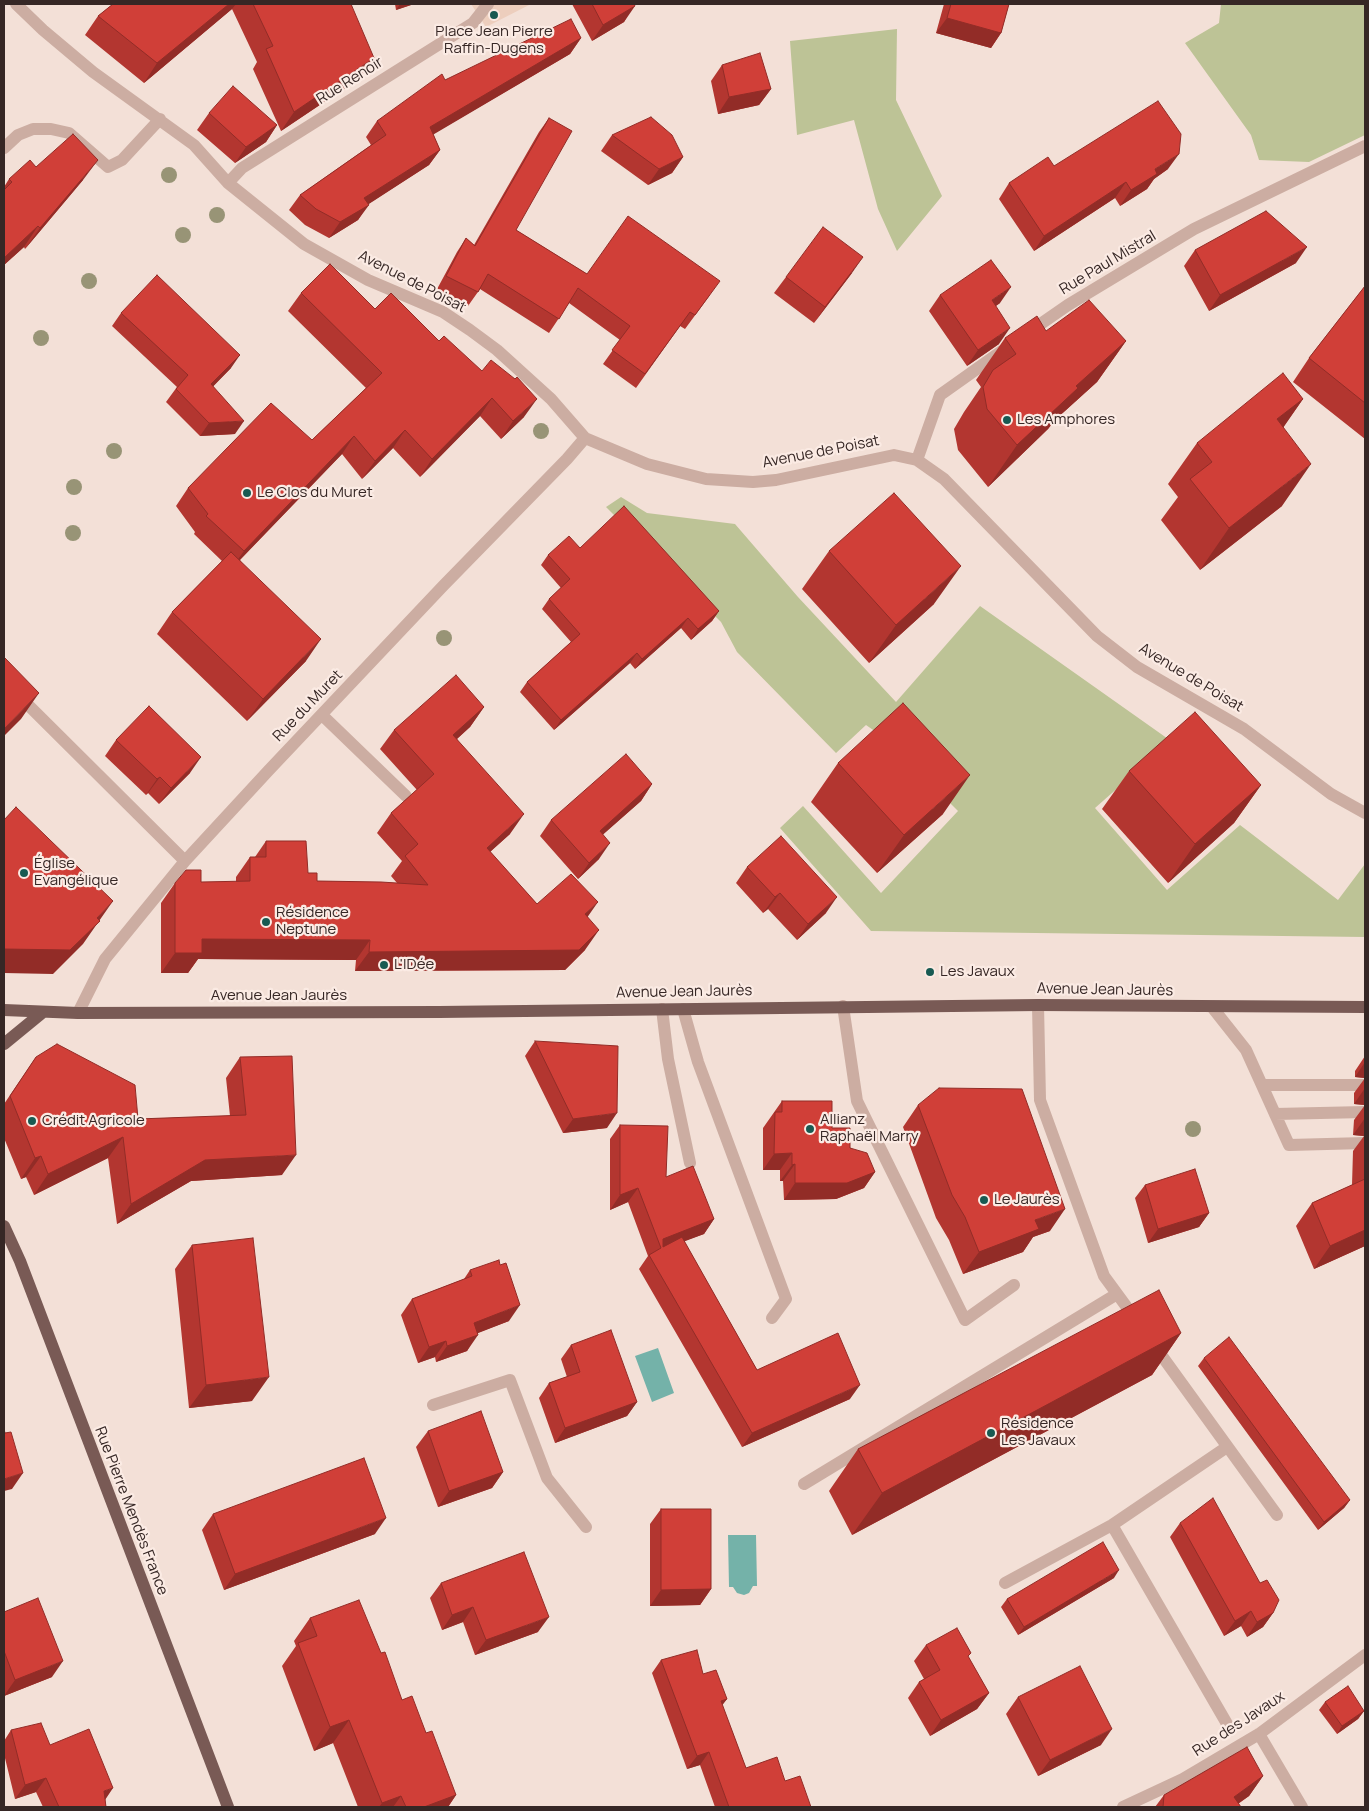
<!DOCTYPE html>
<html>
<head>
<meta charset="utf-8">
<style>
	body { margin:0 }
	#map { position:relative; width:1369px; height:1811px; overflow:hidden; background:#f3e0d7; font-family:Manrope,sans-serif }
	canvas { display:block }
	.frame { position:absolute; inset:0; border:5px solid #362725; pointer-events:none }
</style>
</head>
<body>
<div id="map">
<canvas width="1369" height="1811"></canvas>
<div class="frame"></div>
</div>
<script>
const ctx = document.querySelector('canvas').getContext('2d');
ctx.lineJoin = 'round';
function paint(path, color) { ctx.fillStyle = color; ctx.fill(path, 'evenodd'); }
const shape = rows => new Path2D(rows.map(r => 'M' + r).join(''));
function trace(path, color, width, dash) { ctx.strokeStyle = color; ctx.lineWidth = width; ctx.lineCap = dash ? 'butt' : 'round'; ctx.setLineDash(dash || []); ctx.stroke(path); }
function label(font, color, halo, rows, align = 'center') {
  ctx.font = font + ' Manrope,sans-serif'; ctx.lineWidth = 4.5; ctx.setLineDash([]); ctx.textBaseline = 'middle'; ctx.strokeStyle = halo; ctx.fillStyle = color; for (const [text, x, y, turn = 0] of rows) {
    ctx.save(); ctx.translate(x, y); ctx.rotate((+turn || 0) * Math.PI / 180); ctx.textAlign = isNaN(turn) ? turn : align; if (halo) ctx.strokeText(text, 0, 0); ctx.fillText(text, 0, 0); ctx.restore();
  }
}
const green = shape([
	[1221,4,1365,4,1365,135,1309,162,1259,160,1251,135,1185,43,1219,23],
	[897,29,896,100,942,196,897,251,878,209,854,120,797,135,790,41],
	[621,497,647,513,735,524,798,597,896,702,980,606,1171,741,1095,808,1167,890,1240,825,1338,900,1365,864,1365,937,871,931,780,828,803,806,881,893,958,811,886,739,866,725,836,753,737,652,721,622,606,507]
]);
const plaza = shape([
	[471,4,531,4,486,27]
]);
const water = shape([
	[658,1348,674,1393,652,1402,635,1356],
	[728,1535,756,1535,757,1586,753,1586,749,1593,744,1595,737,1593,733,1587,729,1587]
]);
const minor = shape([
	[16,4,43,30,93,72,194,145,228,183,304,244,368,280,443,312,470,330,497,350,551,399,585,438,647,464,706,479,753,482,776,480,894,455,917,460,944,479,1097,636,1137,667,1244,729,1331,794,1365,813],
	[4,148,18,135,33,129,51,129,69,133,108,167,122,160,160,119],
	[228,183,242,168,473,23,488,4],
	[1029,332,1068,305,1194,229,1365,146],
	[917,460,940,395,1002,351],
	[4,681,185,861],
	[322,715,406,796],
	[1038,1005,1040,1100,1104,1276,1137,1321],
	[843,1006,857,1101,965,1320,1014,1285],
	[1212,1007,1246,1050,1289,1145,1365,1143],
	[662,1009,668,1059,690,1163],
	[683,1009,698,1062,786,1299,772,1318],
	[78,1013,105,959,185,861,269,770,443,586,567,459,585,438],
	[1262,1085,1365,1085],
	[1275,1114,1365,1112],
	[1154,1345,1277,1515],
	[433,1405,510,1380,547,1478,586,1527],
	[804,1484,1117,1294],
	[1112,1525,1230,1729],
	[1005,1583,1112,1525,1227,1447],
	[1259,1734,1302,1807],
	[1123,1807,1183,1779,1259,1734,1365,1655]
]);
const major = shape([
	[4,1010,78,1013,439,1012,1038,1005,1365,1007],
	[4,1044,43,1012],
	[4,1226,20,1261,228,1807]
]);
const trees = [
	[169,175],
	[217,215],
	[183,235],
	[89,281],
	[41,338],
	[541,431],
	[114,451],
	[74,487],
	[73,533],
	[444,638],
	[1193,1129]
];
const wall = shape([
	[113,4,351,4,360,78,281,131,253,69,257,62,232,9,144,83,85,35,98,16],
	[395,4,414,4,396,10],
	[572,4,634,4,624,22,592,41],
	[944,4,1009,4,1001,33,991,48,936,33],
	[581,38,570,54,433,134,440,150,429,165,368,204,358,220,329,238,305,225,289,210,300,195,371,145,366,137,377,121,445,80],
	[722,65,771,89,759,105,718,114,711,81],
	[209,113,277,125,266,142,235,163,197,130],
	[549,118,516,230,587,274,710,295,685,329,680,326,636,388,603,364,620,340,569,303,549,333,480,289,468,306,436,291,457,252,466,238,474,245,539,132],
	[612,135,683,157,672,173,648,185,601,151],
	[1054,166,1168,169,1154,179,1147,189,1120,206,1115,198,1034,251,999,199,1009,183],
	[36,167,83,180,25,249,24,247,4,265,4,187,9,179],
	[1195,250,1296,263,1209,311,1184,266],
	[852,273,814,323,774,293,786,277],
	[1365,286,1365,439,1293,382,1309,358],
	[301,293,375,309,439,341,524,417,501,439,480,416,420,477,393,448,362,479,342,454,240,560,306,661,247,721,157,634,172,612,222,561,194,534,195,532,176,506,188,488,312,440,366,388,288,311],
	[940,295,1000,303,996,306,999,344,967,366,929,311],
	[121,313,231,368,213,386,235,434,200,436,166,402,177,387,112,326],
	[1046,331,1126,341,1097,382,1055,420,1048,429,988,487,958,450,954,429,964,412,981,387,976,380,1005,338],
	[1303,399,1283,427,1282,506,1200,570,1161,520,1178,497,1168,484,1197,443],
	[580,548,719,611,712,621,691,640,681,628,635,669,630,663,554,730,520,692,527,682,571,642,542,609,549,599,561,588,541,565,548,555],
	[829,551,934,604,869,663,802,589],
	[484,707,470,727,457,739,510,834,490,852,537,904,588,917,585,950,565,970,355,971,356,960,198,959,188,973,161,973,161,903,175,883,201,882,236,882,236,877,250,857,255,857,266,841,308,873,317,881,397,883,391,876,402,861,377,833,391,813,417,790,380,749,394,730],
	[116,740,190,773,159,804,148,793,146,795,105,756],
	[838,763,943,814,877,873,811,802],
	[1129,771,1261,785,1234,823,1168,883,1102,809],
	[652,784,641,801,603,834,599,859,578,879,540,836,551,820],
	[747,867,826,913,797,940,768,909,763,913,736,883],
	[535,1041,607,1128,563,1133,525,1056],
	[1365,1056,1365,1246,1314,1269,1296,1226,1312,1203,1352,1185,1353,1151,1364,1136,1353,1135,1354,1120,1365,1105,1354,1104,1354,1093,1365,1078,1355,1077,1355,1071],
	[36,1057,138,1119,230,1116,226,1078,240,1057,282,1175,191,1181,117,1224,108,1158,34,1195,26,1177,21,1179,4,1138,4,1104],
	[782,1101,832,1128,850,1148,875,1172,864,1188,836,1199,784,1200,783,1181,780,1181,780,1170,763,1170,763,1128],
	[918,1105,1050,1231,1033,1237,1023,1252,963,1274,949,1240,936,1218,903,1127],
	[620,1125,666,1177,714,1219,704,1234,684,1241,757,1370,850,1399,742,1447,639,1269,648,1256,628,1202,610,1210,610,1139],
	[1145,1185,1209,1213,1199,1227,1148,1243,1135,1198],
	[192,1245,252,1401,189,1408,175,1269],
	[470,1270,509,1321,477,1333,467,1351,436,1362,435,1357,418,1363,401,1315,412,1299,464,1279],
	[1181,1333,1152,1375,852,1535,829,1491,858,1449],
	[571,1345,637,1402,627,1416,555,1443,539,1398,549,1383,567,1377,561,1359],
	[1204,1358,1350,1500,1344,1508,1318,1530,1198,1366],
	[428,1431,503,1472,492,1488,438,1507,416,1447],
	[661,1509,711,1589,700,1605,650,1606,650,1524],
	[213,1514,375,1534,224,1590,202,1530],
	[1180,1523,1260,1583,1273,1613,1263,1627,1247,1637,1241,1626,1224,1636,1170,1537],
	[1114,1578,1018,1635,1001,1607,1007,1599],
	[441,1583,538,1632,475,1655,463,1622,442,1630,430,1598],
	[4,1612,52,1677,4,1696],
	[310,1618,381,1653,402,1700,426,1733,456,1795,448,1807,358,1807,333,1743,314,1751,282,1666,296,1646,294,1641],
	[926,1645,968,1657,989,1693,977,1709,930,1736,908,1698,919,1682,924,1679,914,1661],
	[661,1660,703,1674,727,1699,722,1705,746,1768,785,1781,811,1807,715,1807,700,1765,687,1769,652,1673],
	[1018,1697,1101,1745,1038,1776,1006,1714],
	[1325,1702,1364,1711,1358,1719,1337,1734,1319,1710],
	[11,1730,50,1745,105,1799,106,1807,43,1807,36,1792,15,1799,4,1754,4,1741],
	[1263,1776,1249,1796,1238,1804,1241,1807,1155,1807,1164,1795]
]);
const shadedWall = shape([
	[229,4,236,4,232,9,144,83,157,63],
	[400,4,414,4,396,10],
	[635,6,624,22,592,41,603,25],
	[947,18,1001,33,991,48,936,33],
	[581,38,570,54,419,143,430,127],
	[374,58,360,78,281,131,294,112],
	[771,89,759,105,718,114,729,97],
	[277,125,266,142,235,163,246,147],
	[440,150,429,165,355,213,369,205,358,220,329,238,340,222,364,198],
	[1179,154,1168,169,1154,179,1147,189,1120,206,1131,190,1155,169],
	[683,157,672,173,648,185,659,169],
	[98,160,83,180,25,249,40,228],
	[1126,182,1115,198,1034,251,1044,236],
	[38,226,24,247,4,265,4,258],
	[1307,247,1296,263,1209,311,1220,295],
	[863,257,852,273,814,323,825,307],
	[1011,287,1000,303,981,316,992,300],
	[1010,328,999,344,967,366,978,350],
	[1126,341,1097,382,1055,420,1048,429,988,487,1017,445,1076,386],
	[240,355,231,368,202,398,211,384],
	[492,398,480,416,420,477,432,459],
	[537,399,524,417,501,439,513,421],
	[1303,399,1274,441,1277,419],
	[244,421,235,434,200,436,209,423],
	[405,430,393,448,362,479,375,461],
	[354,436,342,454,231,569,244,551],
	[1311,464,1282,506,1200,570,1229,528],
	[961,566,934,604,869,663,896,625],
	[719,611,712,621,691,640,698,629],
	[688,618,681,628,635,669,642,659],
	[321,639,306,661,247,721,263,699],
	[637,653,630,663,554,730,561,720],
	[39,693,21,719,4,736,4,729],
	[484,707,470,727,439,755,453,735],
	[201,757,190,773,159,804,171,788],
	[970,775,943,814,877,873,904,835],
	[160,777,148,793,146,795,157,779],
	[652,784,641,801,589,847,600,831],
	[1261,785,1234,823,1168,883,1195,844],
	[524,814,510,834,473,867,487,848],
	[610,843,599,859,578,879,589,863],
	[780,893,768,909,763,913,775,897],
	[837,897,826,913,797,940,808,924],
	[113,901,83,944,53,974,4,973,4,949,97,918],
	[598,902,584,922,585,914],
	[599,930,585,950,565,970,355,971,369,952],
	[202,939,370,940,356,960,198,959,188,973,161,973,175,953],
	[1365,1062,1365,1078,1355,1077],
	[1365,1088,1365,1105,1354,1104],
	[617,1113,607,1128,563,1133,573,1119],
	[1365,1118,1365,1134,1364,1136,1353,1135],
	[123,1137,108,1158,34,1195,48,1174],
	[792,1153,780,1170,763,1170,774,1154],
	[296,1155,282,1175,191,1181,117,1224,131,1204,205,1160],
	[41,1156,26,1177,21,1179,35,1158],
	[795,1164,783,1181,780,1181,792,1165],
	[875,1172,864,1188,836,1199,784,1200,795,1183],
	[638,1188,628,1202,610,1210,620,1195],
	[1065,1209,1050,1231,1033,1237,1023,1252,963,1274,979,1252,1035,1220],
	[1209,1213,1199,1227,1148,1243,1158,1229],
	[714,1219,704,1234,659,1251,661,1248,663,1239],
	[1365,1230,1365,1246,1314,1269,1330,1246],
	[520,1305,509,1321,463,1339,474,1323],
	[1181,1333,1152,1375,852,1535,882,1493],
	[478,1335,467,1351,436,1362,447,1346],
	[446,1341,435,1357,418,1363,429,1347],
	[269,1377,252,1401,189,1408,206,1385],
	[860,1385,850,1399,742,1447,752,1433],
	[637,1402,627,1416,555,1443,565,1428],
	[503,1472,492,1488,438,1507,449,1491],
	[23,1473,12,1489,4,1491,4,1479],
	[1350,1500,1344,1508,1318,1530,1324,1522],
	[386,1518,375,1534,224,1590,235,1574],
	[1119,1570,1114,1578,1018,1635,1024,1627],
	[711,1589,700,1605,650,1606,661,1590],
	[473,1607,463,1622,442,1630,452,1615],
	[1251,1611,1241,1626,1224,1636,1235,1621],
	[1273,1613,1263,1627,1247,1637,1257,1622],
	[549,1617,538,1632,475,1655,486,1640],
	[63,1661,52,1677,4,1696,15,1680],
	[989,1693,977,1709,930,1736,941,1720],
	[727,1699,717,1712,721,1701],
	[1364,1711,1358,1719,1337,1734,1342,1726],
	[349,1720,333,1743,314,1751,330,1727],
	[1112,1729,1101,1745,1038,1776,1050,1760],
	[709,1752,700,1765,687,1769,697,1756],
	[1263,1776,1249,1796,1233,1807,1234,1797],
	[46,1778,36,1792,15,1799,25,1785],
	[113,1788,103,1803,104,1791],
	[456,1795,448,1807,424,1807],
	[401,1796,393,1807,379,1807,382,1803]
]);
const building = shape([
	[113,4,229,4,157,63,98,16,113,4],
	[253,4,351,4,374,58,294,112,266,49,273,46,253,4],
	[592,4,634,4,635,6,603,25,592,4],
	[951,4,1009,4,1001,33,947,18,951,4],
	[571,19,581,38,430,127,440,150,364,198,369,205,340,222,316,209,300,195,386,135,377,121,442,74,445,80,571,19],
	[760,53,771,89,729,97,722,65,760,53],
	[233,86,277,125,246,147,209,113,233,86],
	[1158,101,1181,134,1179,154,1155,169,1157,174,1131,190,1126,182,1044,236,1009,183,1048,157,1054,166,1158,101],
	[651,117,672,135,683,157,659,169,612,135,651,117],
	[549,118,572,131,516,230,587,274,628,216,720,281,695,315,690,312,645,374,612,350,630,326,578,288,559,319,488,274,478,292,446,276,466,238,475,246,549,118],
	[73,134,98,160,40,228,38,226,4,258,4,190,12,182,9,179,30,160,36,167,73,134],
	[1266,211,1307,247,1220,295,1195,250,1266,211],
	[823,227,863,257,825,307,786,277,823,227],
	[991,260,1011,287,992,300,1010,328,978,350,940,295,991,260],
	[330,264,375,309,391,293,439,341,444,336,482,371,491,360,515,379,517,377,537,399,513,421,492,398,432,459,405,430,375,461,354,436,244,551,206,516,208,514,188,488,271,403,312,440,382,373,301,293,330,264],
	[157,275,240,355,211,384,244,421,209,423,176,389,188,375,121,313,157,275],
	[1365,286,1365,403,1309,358,1365,286],
	[1089,300,1126,341,1076,386,1078,388,1017,445,987,409,983,387,993,370,1016,354,1005,338,1037,316,1046,331,1089,300],
	[1283,373,1303,399,1277,419,1311,464,1229,528,1190,479,1212,462,1197,443,1283,373],
	[894,493,961,566,896,625,829,551,894,493],
	[624,506,719,611,698,629,688,618,642,659,637,653,561,720,527,682,580,634,549,599,570,579,548,555,569,536,580,548,624,506],
	[231,552,321,639,263,699,172,612,231,552],
	[4,657,39,693,4,729,4,657],
	[456,675,484,707,453,735,524,814,487,848,537,904,571,874,598,902,585,914,599,930,579,950,369,952,370,940,202,939,202,953,175,953,175,883,186,870,201,870,201,882,250,881,250,857,266,857,266,841,306,841,308,873,317,873,317,881,381,882,428,885,405,856,418,844,391,813,434,774,394,730,456,675],
	[903,703,970,775,904,835,838,763,903,703],
	[149,706,201,757,171,788,160,777,157,779,116,740,149,706],
	[1195,712,1261,785,1195,844,1129,771,1195,712],
	[626,754,652,784,600,831,610,843,589,863,551,820,626,754],
	[16,807,113,901,97,918,100,921,70,950,4,949,4,820,16,807],
	[781,836,837,897,808,924,780,893,775,897,747,867,781,836],
	[535,1041,618,1046,617,1113,573,1119,535,1041],
	[57,1044,135,1085,138,1119,246,1115,240,1057,292,1056,296,1155,205,1160,131,1204,123,1137,48,1174,41,1156,35,1158,10,1096,36,1057,57,1044],
	[939,1088,1022,1089,1065,1209,1035,1220,1039,1229,979,1252,965,1217,952,1195,918,1105,939,1088],
	[782,1101,832,1101,832,1128,850,1128,850,1148,867,1153,875,1172,847,1183,795,1183,795,1164,792,1165,792,1153,774,1154,775,1112,782,1112,782,1101],
	[620,1125,668,1126,666,1177,693,1166,714,1219,663,1239,663,1247,682,1237,757,1370,838,1333,860,1385,752,1433,649,1255,661,1248,638,1188,620,1195,620,1125],
	[1195,1169,1209,1213,1158,1229,1145,1185,1195,1169],
	[1365,1179,1365,1230,1330,1246,1312,1203,1365,1179],
	[253,1238,269,1377,206,1385,192,1245,253,1238],
	[499,1260,500,1265,506,1263,520,1305,474,1323,478,1335,447,1346,446,1341,429,1347,412,1299,472,1276,470,1270,499,1260],
	[1159,1290,1181,1333,882,1493,858,1449,1159,1290],
	[611,1330,637,1402,565,1428,549,1383,580,1372,571,1345,611,1330],
	[1229,1337,1350,1500,1324,1522,1204,1358,1229,1337],
	[481,1411,503,1472,449,1491,428,1431,481,1411],
	[4,1429,5,1433,11,1432,23,1473,4,1479,4,1429],
	[364,1458,386,1518,235,1574,213,1514,364,1458],
	[1213,1498,1260,1583,1267,1580,1279,1600,1273,1613,1257,1622,1251,1611,1235,1621,1180,1523,1213,1498],
	[661,1509,711,1509,711,1589,661,1590,661,1509],
	[1103,1542,1119,1570,1024,1627,1007,1599,1103,1542],
	[524,1552,549,1617,486,1640,473,1607,452,1615,441,1583,524,1552],
	[38,1598,63,1661,15,1680,4,1651,4,1612,38,1598],
	[359,1600,381,1653,385,1652,402,1700,412,1696,426,1733,432,1731,456,1795,424,1807,406,1807,401,1796,382,1803,349,1720,330,1727,298,1643,317,1636,310,1618,359,1600],
	[957,1628,971,1653,968,1656,989,1693,941,1720,919,1682,940,1670,926,1645,957,1628],
	[697,1650,703,1674,716,1670,727,1699,721,1701,746,1768,777,1757,785,1781,800,1776,811,1807,729,1807,709,1752,697,1756,661,1660,697,1650],
	[1080,1666,1112,1729,1050,1760,1018,1697,1080,1666],
	[1348,1686,1364,1711,1342,1726,1325,1702,1348,1686],
	[41,1723,50,1745,89,1729,113,1788,104,1791,106,1807,59,1807,46,1778,25,1785,11,1730,41,1723],
	[1247,1747,1263,1776,1234,1797,1241,1807,1163,1807,1164,1795,1247,1747]
]);
const markers = [
	[494,15,5,"#185a52"],
	[1007,420,5,"#185a52"],
	[247,493,5,"#185a52"],
	[24,873,5,"#185a52"],
	[266,922,5,"#185a52"],
	[384,965,5,"#185a52"],
	[930,972,5,"#185a52"],
	[32,1121,5,"#185a52"],
	[810,1129,5,"#185a52"],
	[984,1200,5,"#185a52"],
	[991,1433,5,"#185a52"]
];
const poiNames = [
	["Place Jean Pierre",494,32,"center"],
	["Raffin-Dugens",494,49,"center"],
	["Les Amphores",1017,420],
	["Le Clos du Muret",257,493],
	["Église",34,864],
	["Evangélique",34,881],
	["Résidence",276,913],
	["Neptune",276,930],
	["L'IDée",394,965],
	["Les Javaux",940,972],
	["Allianz",820,1120],
	["Raphaël Marry",820,1137],
	["Crédit Agricole",42,1121],
	["Le Jaurès",994,1200],
	["Résidence",1001,1424],
	["Les Javaux",1001,1441]
];
const streetNames = [
	["Rue Renoir",350,81,-32],
	["Rue Paul Mistral",1108,263,-31],
	["Avenue de Poisat",412,282,27],
	["Avenue de Poisat",821,452,-11],
	["Avenue de Poisat",1191,678,31],
	["Rue du Muret",308,706,-46],
	["Avenue Jean Jaurès",1105,990,1],
	["Avenue Jean Jaurès",684,992,-1],
	["Avenue Jean Jaurès",279,996],
	["Rue Pierre Mendès France",131,1511,69],
	["Rue des Javaux",1239,1724,-33]
];
paint(green, '#bdc396');
paint(plaza, '#edcebd');
paint(water, '#74b2a9');
trace(minor, '#ccada2', 12);
trace(major, '#795a55', 12);
ctx.fillStyle = '#989476';
for (const [x, y] of trees) { ctx.beginPath(); ctx.arc(x, y, 8, 0, 2 * Math.PI); ctx.fill(); }
paint(wall, '#b33630');
paint(shadedWall, '#922c27');
paint(building, '#d03f38');
trace(building, '#922c27', 1);
for (const [x, y, r, color] of markers) { const dot = new Path2D(); dot.arc(x, y, r, 0, 2 * Math.PI); ctx.fillStyle = color; ctx.fill(dot); trace(dot, '#fbebe4', 2); }
label('15px', '#362725', '#fbebe4', poiNames, 'left');
label('15px', '#362725', '#fbebe4', streetNames);
</script>
</body>
</html>
